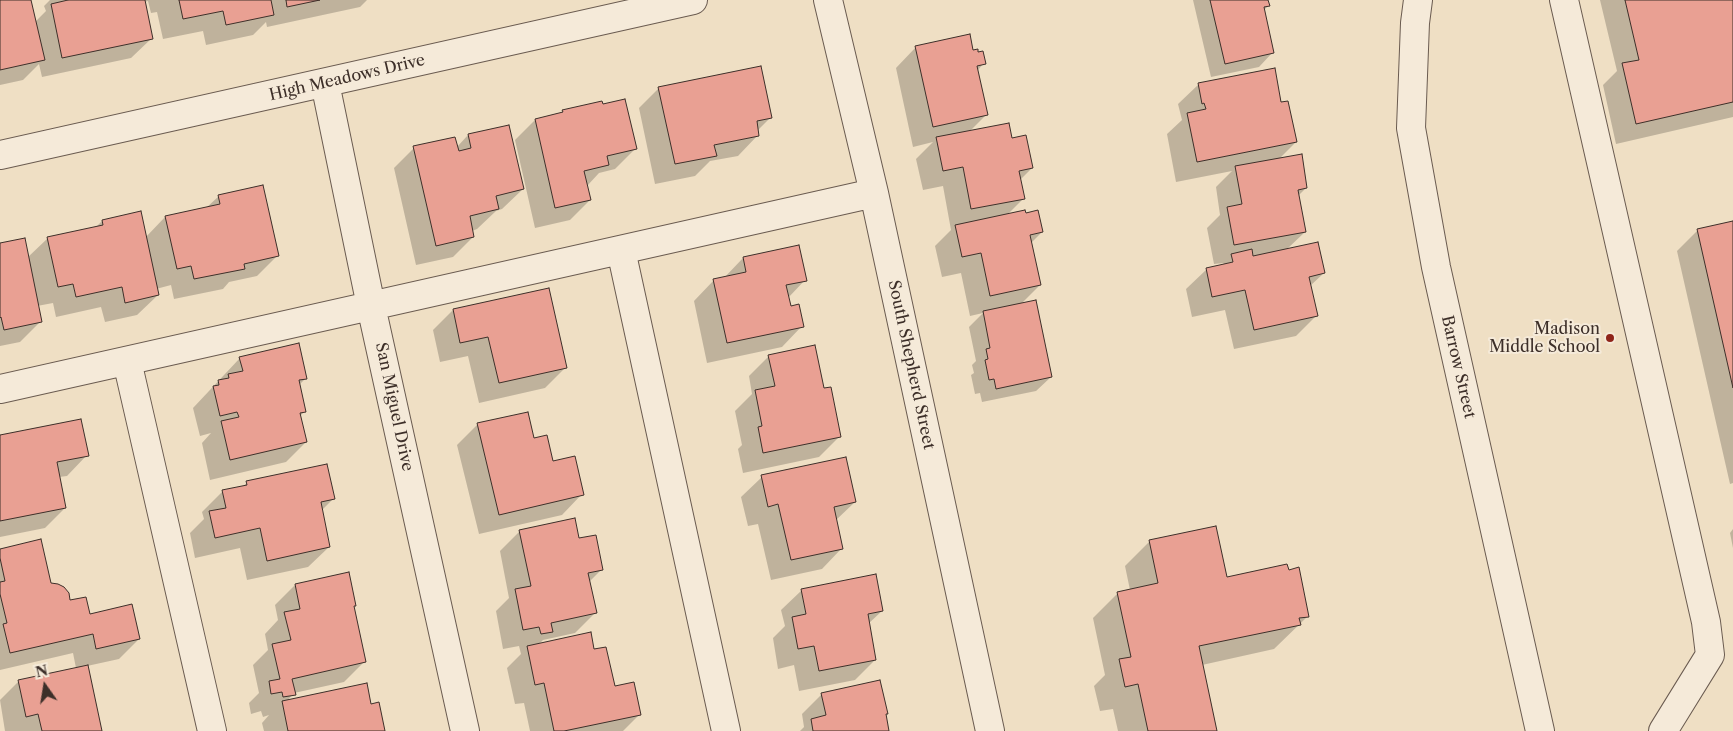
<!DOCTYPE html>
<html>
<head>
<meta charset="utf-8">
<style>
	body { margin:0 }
	#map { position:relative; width:1733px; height:731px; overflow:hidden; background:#efdfc4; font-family:"Libre Caslon Text",serif }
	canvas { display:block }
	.north { position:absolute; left:20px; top:661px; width:50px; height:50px; -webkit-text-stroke:4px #f5ead9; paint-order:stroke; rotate:347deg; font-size:14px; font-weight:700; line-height:20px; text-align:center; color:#3d2f29 }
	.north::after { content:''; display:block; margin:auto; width:18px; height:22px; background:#3d2f29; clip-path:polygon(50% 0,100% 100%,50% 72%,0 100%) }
</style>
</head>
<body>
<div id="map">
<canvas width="1733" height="731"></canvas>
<div class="north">N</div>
</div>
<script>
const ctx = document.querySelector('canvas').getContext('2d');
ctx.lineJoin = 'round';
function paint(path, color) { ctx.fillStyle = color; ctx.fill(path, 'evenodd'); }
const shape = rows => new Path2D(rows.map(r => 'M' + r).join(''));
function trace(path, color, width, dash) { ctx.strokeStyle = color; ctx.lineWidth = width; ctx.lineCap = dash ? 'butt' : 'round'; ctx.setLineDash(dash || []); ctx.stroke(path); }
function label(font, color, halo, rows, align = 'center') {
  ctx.font = font + ' "Libre Caslon Text",serif'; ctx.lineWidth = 4; ctx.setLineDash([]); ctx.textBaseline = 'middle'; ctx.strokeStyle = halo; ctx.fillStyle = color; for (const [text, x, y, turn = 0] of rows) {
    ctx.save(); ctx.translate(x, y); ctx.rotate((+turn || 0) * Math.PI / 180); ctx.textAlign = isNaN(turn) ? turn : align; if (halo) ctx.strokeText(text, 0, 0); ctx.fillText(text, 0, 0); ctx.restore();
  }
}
const shadow = shape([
	[0,0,30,0,35,22,46,11,44,6,50,0,367,0,360,7,267,27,266,22,253,35,206,45,203,31,163,39,157,12,151,13,148,1,144,2,152,38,131,58,42,77,39,64,23,80,0,85],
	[1193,0,1267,0,1268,6,1264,10,1273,52,1259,67,1211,77],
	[1600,0,1733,0,1733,117,1616,144,1603,85,1617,71],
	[916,47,972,51,984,63,977,71,986,115,969,132,1011,139,1032,168,1020,180,1024,198,1007,215,1042,232,1031,243,1040,285,1020,305,1051,377,1036,391,982,402,980,393,975,394,971,375,974,373,972,365,976,361,969,327,983,313,970,316,961,273,942,277,935,246,951,230,943,186,923,190,916,159,933,142,913,147,896,68],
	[1199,84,1280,103,1296,142,1278,160,1306,188,1298,196,1305,232,1286,250,1324,273,1310,286,1317,315,1296,336,1234,349,1225,310,1192,317,1186,289,1207,269,1221,266,1224,263,1214,264,1207,228,1220,215,1216,187,1232,171,1176,182,1167,134,1182,120,1178,104],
	[659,88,771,117,757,131,758,135,738,156,710,161,695,176,655,184,639,108],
	[563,111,635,149,615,169,599,173,587,186,590,200,570,220,535,228,515,140,535,120,559,115],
	[468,135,523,189,502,209,496,211,477,229,472,231,473,237,453,257,416,265,394,168,414,148,457,147],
	[219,196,277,256,257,276,229,282,223,289,174,299,171,285,156,289,158,295,137,315,105,322,101,307,56,317,53,303,37,306,40,322,20,342,0,346,0,244,27,258,48,238,96,227,102,221,145,238,165,217,206,208],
	[1733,222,1733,483,1730,484,1677,251,1697,231],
	[798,247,805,280,788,298,790,308,802,326,782,347,707,363,694,301,714,280,723,279,743,258],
	[453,310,566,367,545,388,479,403,468,356,440,362,433,330],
	[769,356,823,390,840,436,819,457,743,473,738,449,742,445,735,411,752,394,749,376],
	[240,358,306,378,299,385,305,411,300,416,306,442,286,462,210,480,202,443,211,433,200,436,193,408],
	[478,424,533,440,552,463,582,494,562,515,479,534,457,445],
	[0,436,87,455,67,476,59,477,65,508,45,528,0,537],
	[762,477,855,502,835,521,842,548,822,569,771,580,758,524,748,526,741,497],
	[247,483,333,499,321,511,329,547,308,567,247,580,240,548,195,558,190,533,204,519,202,512,223,491,242,487],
	[1733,529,1733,548,1730,533],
	[520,531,579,540,602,569,589,582,595,613,575,633,543,640,538,645,594,651,614,687,639,715,623,731,530,731,524,703,515,704,507,668,521,654,519,646,503,649,496,611,509,598,500,551],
	[1150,541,1308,616,1274,649,1202,665,1216,731,1118,731,1113,709,1100,711,1094,686,1105,675,1093,618,1118,593,1130,590,1125,566],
	[0,550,50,584,69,602,89,615,139,639,119,659,87,666,101,731,5,731,0,700,19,681,76,668,73,653,0,670],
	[348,573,353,607,364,662,344,682,294,693,287,701,370,705,384,731,264,731,262,723,269,715,263,717,261,711,251,714,249,703,259,693,253,665,268,650,265,634,278,620,275,605,295,585],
	[802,590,882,611,868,624,875,660,855,680,799,691,794,665,778,669,773,638,785,626,781,610],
	[822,694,885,715,888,731,800,731,804,727,802,714]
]);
const building = shape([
	[0,0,31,0,45,60,0,70,0,0],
	[68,0,145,0,153,39,62,58,51,4,68,0],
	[179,0,271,0,274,15,226,25,223,11,183,19,179,0],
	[286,0,320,0,287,7,286,0],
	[1210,0,1268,0,1270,6,1264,7,1274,53,1225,64,1210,0],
	[1625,0,1733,0,1733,102,1636,124,1622,63,1639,60,1625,0],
	[970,34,973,50,978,49,978,52,983,51,986,64,977,66,988,115,933,127,915,46,970,34],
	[761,66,772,118,757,121,759,136,714,145,717,156,675,164,658,87,761,66],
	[1275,68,1281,102,1288,101,1297,142,1197,162,1187,113,1206,109,1204,103,1202,104,1198,83,1275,68],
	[625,99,637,149,607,156,609,165,584,171,591,200,555,208,535,119,563,112,562,110,602,101,603,104,625,99],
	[1009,123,1012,138,1026,135,1033,168,1019,171,1025,199,971,209,963,167,943,171,936,137,1009,123],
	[509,125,524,189,496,196,499,209,470,216,474,237,436,246,413,146,455,137,459,151,471,148,468,134,509,125],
	[1302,154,1307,188,1298,190,1306,232,1234,245,1227,207,1242,204,1235,166,1302,154],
	[263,185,279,256,244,264,245,269,194,279,191,266,177,269,165,216,220,204,218,195,263,185],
	[1025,210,1026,213,1038,210,1043,232,1030,235,1041,285,990,296,981,253,962,257,955,225,1025,210],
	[141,211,159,295,125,303,122,287,76,297,73,284,58,287,47,237,103,225,102,220,141,211],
	[1733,221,1733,388,1697,229,1733,221],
	[25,238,42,322,4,330,1,317,0,318,0,243,25,238],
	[1318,242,1325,273,1309,277,1318,316,1254,330,1245,290,1212,297,1206,268,1233,262,1231,254,1252,249,1253,256,1318,242],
	[799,245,807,281,786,285,791,306,799,304,804,327,727,343,713,279,746,272,743,257,799,245],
	[549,288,567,368,499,383,488,337,460,343,453,309,549,288],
	[1036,300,1052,377,996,389,994,379,989,380,985,360,988,359,986,349,990,348,983,311,1036,300],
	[299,343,307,379,299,380,306,412,300,413,307,442,230,460,221,421,239,417,237,412,220,416,213,386,219,385,218,380,229,378,228,374,243,371,239,357,299,343],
	[815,345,824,388,831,387,841,437,763,453,758,427,762,426,755,390,775,386,768,355,815,345],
	[528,412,534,438,547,435,553,461,575,456,584,495,499,515,477,423,528,412],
	[81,419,89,456,57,462,66,508,0,521,0,435,81,419],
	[846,457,856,502,834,507,843,549,791,560,778,504,768,507,761,475,846,457],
	[327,464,335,499,321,502,330,547,267,561,260,528,215,538,209,511,226,508,222,490,247,485,246,481,327,464],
	[575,518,579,538,596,535,603,570,588,573,597,613,551,623,553,632,541,634,539,627,523,630,515,589,531,586,519,530,575,518],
	[1216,526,1227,577,1287,564,1289,570,1299,567,1309,617,1299,618,1301,625,1199,646,1217,731,1148,731,1138,684,1125,687,1119,659,1131,657,1117,592,1158,583,1149,540,1216,526],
	[41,539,51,583,58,584,64,587,69,593,70,600,86,597,90,614,132,604,140,639,96,649,93,634,10,653,3,624,7,623,0,594,0,582,5,581,0,558,0,549,41,539],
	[349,572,356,606,354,606,366,662,292,679,296,695,283,697,282,692,271,694,269,681,280,679,272,644,291,640,284,612,300,609,295,584,349,572],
	[876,574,883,611,868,614,876,660,819,671,814,646,798,649,792,617,806,614,801,589,876,574],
	[591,632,594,649,606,647,615,686,634,682,641,715,564,731,554,731,544,683,535,685,527,646,591,632],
	[88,665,102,731,42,731,38,714,26,717,18,680,88,665],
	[880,680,888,714,886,714,889,731,813,731,811,719,826,715,821,693,880,680],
	[367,683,371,704,379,702,385,731,288,731,282,701,367,683]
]);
const minor = shape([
	[828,0,874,193,990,731],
	[1418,0,1415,23,1411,128,1436,267,1540,731],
	[1564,0,1706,622,1710,655,1663,731],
	[325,83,371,306,465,731],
	[0,155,693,0],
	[621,250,726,731],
	[127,361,212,731],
	[0,389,874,193]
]);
const markers = [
	[1610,338,5,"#8f2418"]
];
const streetNames = [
	["High Meadows Drive",347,78,-13],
	["South Shepherd Street",911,365,78],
	["Barrow Street",1458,367,77],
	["San Miguel Drive",394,407,78]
];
const poiNames = [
	["Madison",1600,329],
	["Middle School",1600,347]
];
paint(shadow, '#0003');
paint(building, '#e9a093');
trace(building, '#3d2f29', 1);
trace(minor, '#6a5b50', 30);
trace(minor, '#f5ead9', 28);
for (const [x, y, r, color] of markers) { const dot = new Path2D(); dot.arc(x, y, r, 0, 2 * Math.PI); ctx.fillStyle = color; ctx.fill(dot); trace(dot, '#f5ead9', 2); }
label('16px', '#3d2f29', '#f5ead9', streetNames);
label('16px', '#3d2f29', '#f5ead9', poiNames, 'right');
</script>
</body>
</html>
